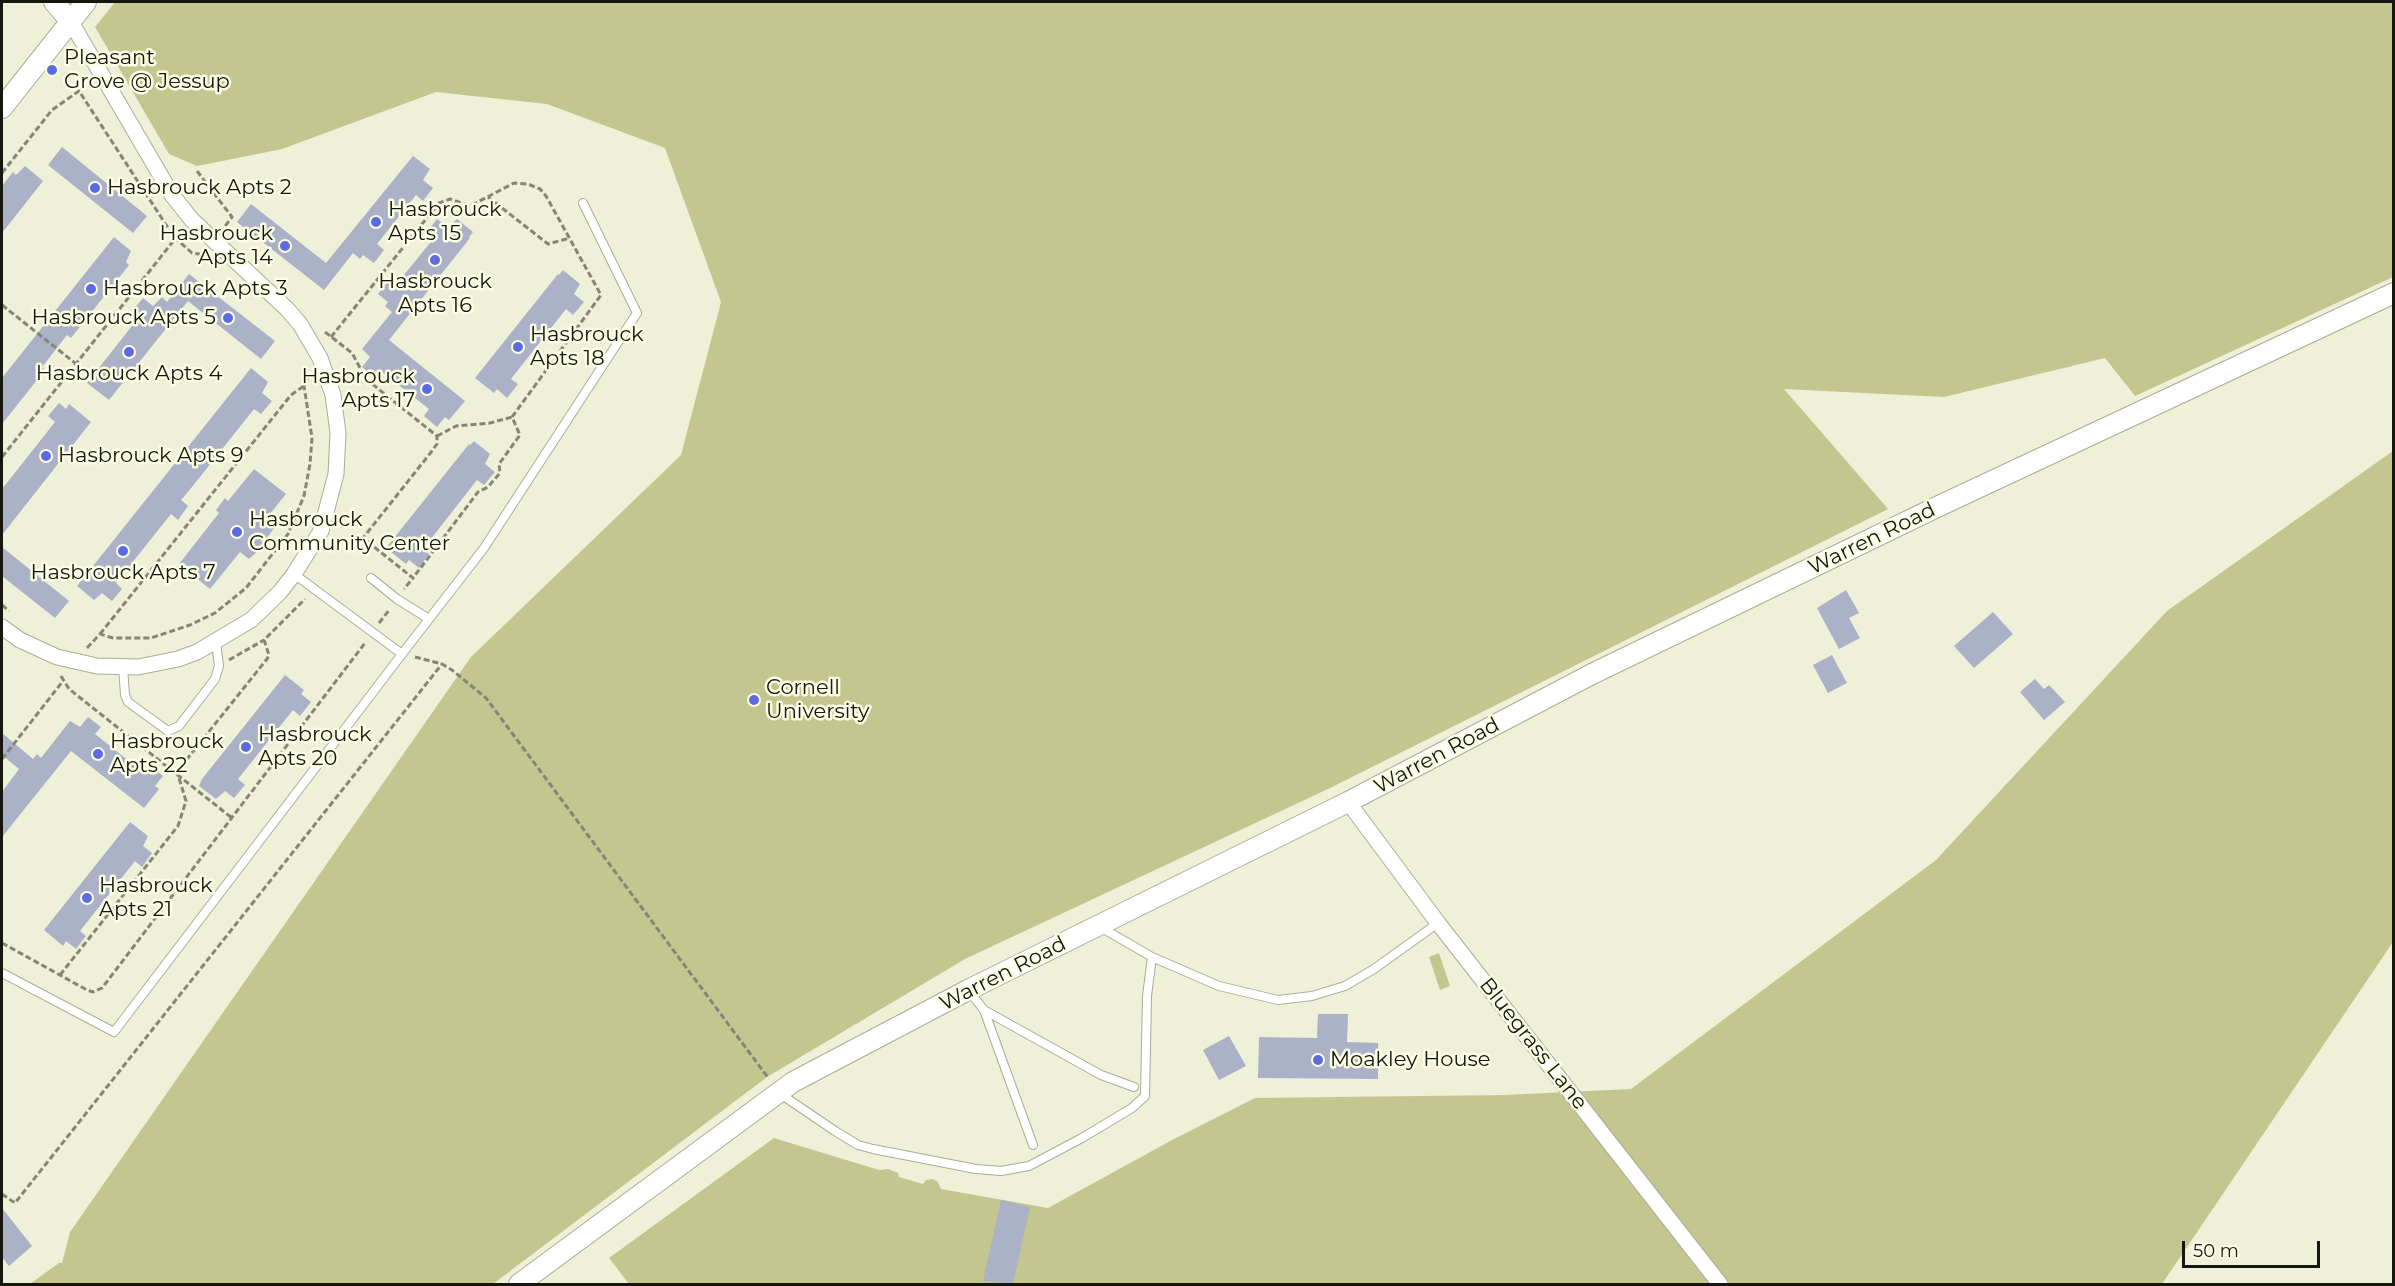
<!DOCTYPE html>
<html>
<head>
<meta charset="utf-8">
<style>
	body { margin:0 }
	#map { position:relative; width:2395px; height:1286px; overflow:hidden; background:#eef0d8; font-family:Montserrat,sans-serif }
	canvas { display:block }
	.frame { position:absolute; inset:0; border:3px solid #15160d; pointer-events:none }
	.scale { position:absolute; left:2182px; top:1241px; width:138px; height:27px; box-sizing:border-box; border:3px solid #15160d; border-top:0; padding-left:8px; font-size:18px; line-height:21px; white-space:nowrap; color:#15160d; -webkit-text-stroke:4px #fcfde5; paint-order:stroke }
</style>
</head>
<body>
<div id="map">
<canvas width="2395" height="1286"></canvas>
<div class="frame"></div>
<div class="scale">50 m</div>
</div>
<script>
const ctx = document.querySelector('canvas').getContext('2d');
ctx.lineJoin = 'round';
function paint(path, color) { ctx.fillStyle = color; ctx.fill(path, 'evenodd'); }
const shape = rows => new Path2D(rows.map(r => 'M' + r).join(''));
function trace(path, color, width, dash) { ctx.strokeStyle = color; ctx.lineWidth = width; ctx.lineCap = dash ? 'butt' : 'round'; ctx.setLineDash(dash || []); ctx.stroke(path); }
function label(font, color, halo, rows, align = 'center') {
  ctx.font = font + ' Montserrat,sans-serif'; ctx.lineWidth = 5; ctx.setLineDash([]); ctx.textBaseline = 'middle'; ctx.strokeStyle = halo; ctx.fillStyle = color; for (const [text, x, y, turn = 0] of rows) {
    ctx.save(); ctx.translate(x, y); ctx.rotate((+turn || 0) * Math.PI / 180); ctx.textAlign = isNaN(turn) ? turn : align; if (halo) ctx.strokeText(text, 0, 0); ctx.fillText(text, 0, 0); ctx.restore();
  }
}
const green = shape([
	[115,2,2393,2,2393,277,2135,396,2105,358,1944,397,1784,389,1888,509,1328,789,965,959,767,1077,493,1284,30,1284,59,1263,62,1263,70,1232,471,657,681,455,721,302,665,148,547,104,436,92,282,149,197,166,169,154,95,27],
	[2393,451,2393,942,2162,1284,629,1284,609,1258,774,1138,879,1170,888,1169,898,1173,899,1177,923,1184,926,1180,933,1179,938,1182,941,1189,1048,1208,1174,1139,1255,1098,1504,1095,1631,1089,1936,860,2167,611],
	[1439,953,1450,986,1440,990,1429,957]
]);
const building = shape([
	[62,147,147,216,133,233,48,165],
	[413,156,430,169,423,180,433,188,423,201,416,195,377,244,384,250,374,263,363,255,360,259,353,253,324,290,237,222,251,204,326,263],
	[25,166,43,181,2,233,2,186,13,172,16,175],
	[437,219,448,227,457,219,473,232,469,237,470,238,389,340,465,401,449,420,445,417,437,427,424,416,429,409,381,371,375,378,362,367,370,357,362,349,392,312,385,306,388,302,378,294,388,281,395,286,434,238,427,232],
	[114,237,131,251,126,262,129,265,71,338,67,335,42,367,45,370,2,424,2,378],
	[563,270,580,284,574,294,584,302,573,315,566,309,511,379,518,384,507,398,497,389,494,393,475,378,558,274,559,275],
	[189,274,275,341,261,359,188,301,109,400,87,383,139,317,132,311,143,298,153,306,162,297,167,302],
	[251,368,268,382,262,393,272,401,261,414,254,409,192,487,181,500,188,506,178,520,171,514,116,583,122,589,112,601,102,593,94,600,77,586],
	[59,403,66,409,69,404,91,422,2,535,2,489,55,422,48,416],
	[474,441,490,454,485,464,495,472,484,485,477,480,423,549,429,554,419,568,409,560,406,564,386,548,469,444,470,445],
	[254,469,286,494,265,520,274,528,258,551,249,559,240,552,210,589,179,564,219,513,216,510,225,498,228,501],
	[2,547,69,601,55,618,2,576],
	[1846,590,1859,613,1849,618,1860,638,1839,649,1817,608],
	[1993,612,2013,634,1974,668,1954,646],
	[1832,655,1847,683,1828,693,1813,665],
	[285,675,304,690,301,694,311,702,300,716,293,710,238,779,245,785,234,798,225,791,216,799,199,786,202,779],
	[2035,679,2044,689,2049,685,2065,702,2044,720,2020,692],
	[88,717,101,727,95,734,144,773,150,766,163,776,155,786,159,789,144,808,71,751,2,837,2,792,19,769,2,755,2,733,33,759,37,754,41,758,70,721,80,727],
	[130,822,148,836,143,846,152,853,142,867,135,861,80,931,86,936,76,949,66,941,63,946,44,930],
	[1318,1014,1348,1014,1347,1042,1378,1043,1378,1079,1258,1078,1259,1037,1317,1038],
	[1229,1036,1246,1066,1219,1080,1203,1050],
	[1001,1200,1030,1207,1013,1284,983,1281],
	[2,1208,32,1246,9,1266,2,1257]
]);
const path = shape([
	[197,171,232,217,223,229],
	[2,173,52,110,79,91,174,237,192,253,206,255],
	[488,197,548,244,570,238],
	[2,305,75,363],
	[325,332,352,353,366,379,437,436,437,444,432,451,363,538,413,578,404,589],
	[331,337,439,203,450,199,470,206,514,183,528,184,540,189,546,196,601,295,512,417,520,435,499,464,500,473,488,487,478,492,413,578],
	[437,436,456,426,490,423,512,417],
	[2,457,175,239],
	[2,605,9,611],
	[379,623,390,609],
	[100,634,291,395,304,386],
	[87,648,100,634,113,638,151,638,190,625,215,613,246,588,288,534,304,496,310,464,312,438,304,386,308,377],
	[415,657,442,664,452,670,486,698,769,1079],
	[229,660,264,640],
	[61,676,69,689,232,818],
	[2,759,63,681],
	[175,774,267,659,269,655,264,640,305,599],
	[2,943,87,990,93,992,102,988,365,643],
	[60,975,178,826,186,801,179,778],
	[2,1194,15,1203,442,664]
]);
const service = shape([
	[371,578,397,599,429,619],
	[402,654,484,548,637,313,583,203],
	[123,667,125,695,128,702,168,731,179,726,215,679,219,666,216,643],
	[1102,928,1152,957,1219,986,1278,1000,1312,996,1345,986,1374,969,1438,923],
	[2,973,114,1032,402,654,294,574],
	[969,991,984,1010,1101,1075,1134,1087],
	[984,1010,1033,1145],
	[779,1093,835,1131,858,1145,873,1149,976,1169,1001,1171,1029,1166,1082,1138,1132,1108,1145,1096,1147,996,1152,957]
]);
const minor = shape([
	[2,627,20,640,57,657,97,666,138,667,178,659,197,652,251,620,280,592,294,574,321,531,336,474,338,433,333,395,320,358,300,324,287,309,192,220,172,195,71,22],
	[1348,802,1438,923,1720,1284]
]);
const tertiary = shape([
	[54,2,71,22],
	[2,108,86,2],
	[519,1284,793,1082,968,990,1348,802,1592,674,1939,506,2394,293]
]);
const markers = [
	[52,70,6,"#5d6be2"],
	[95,188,6,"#5d6be2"],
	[376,222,6,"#5d6be2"],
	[285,246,6,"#5d6be2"],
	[435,260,6,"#5d6be2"],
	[91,289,6,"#5d6be2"],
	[228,318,6,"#5d6be2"],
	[518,347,6,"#5d6be2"],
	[129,352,6,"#5d6be2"],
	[427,389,6,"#5d6be2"],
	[46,456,6,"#5d6be2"],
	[237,532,6,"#5d6be2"],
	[123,551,6,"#5d6be2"],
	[754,700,6,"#5d6be2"],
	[246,747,6,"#5d6be2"],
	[98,754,6,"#5d6be2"],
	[87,898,6,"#5d6be2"],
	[1318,1060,6,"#5d6be2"]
];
const poiNames = [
	["Pleasant",64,58],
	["Grove @ Jessup",64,82],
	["Hasbrouck Apts 2",107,188],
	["Hasbrouck",388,210],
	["Apts 15",388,234],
	["Hasbrouck",273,234,"right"],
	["Apts 14",273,258,"right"],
	["Hasbrouck",435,282,"center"],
	["Apts 16",435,306,"center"],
	["Hasbrouck Apts 3",103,289],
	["Hasbrouck Apts 5",216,318,"right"],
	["Hasbrouck",530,335],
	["Apts 18",530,359],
	["Hasbrouck Apts 4",129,374,"center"],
	["Hasbrouck",415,377,"right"],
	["Apts 17",415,401,"right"],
	["Hasbrouck Apts 9",58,456],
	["Hasbrouck",249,520],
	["Community Center",249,544],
	["Hasbrouck Apts 7",123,573,"center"],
	["Cornell",766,688],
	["University",766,712],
	["Hasbrouck",258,735],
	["Apts 20",258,759],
	["Hasbrouck",110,742],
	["Apts 22",110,766],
	["Hasbrouck",99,886],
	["Apts 21",99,910],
	["Moakley House",1330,1060]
];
const streetNames = [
	["Warren Road",1872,539,-26],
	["Warren Road",1437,756,-28],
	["Warren Road",1003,974,-27],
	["Bluegrass Lane",1533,1044,52]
];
paint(green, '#c4c690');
paint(building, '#abb1c7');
trace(service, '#abac96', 10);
trace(minor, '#abac96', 17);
trace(tertiary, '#abac96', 22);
trace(path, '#858675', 3, [6, 3]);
trace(service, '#fff', 8);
trace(minor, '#fff', 15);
trace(tertiary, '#fff', 20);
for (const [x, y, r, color] of markers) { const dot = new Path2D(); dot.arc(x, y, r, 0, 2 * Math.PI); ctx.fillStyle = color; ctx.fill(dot); trace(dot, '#fcfde5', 2); }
label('21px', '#15160d', '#fcfde5', poiNames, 'left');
label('21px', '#15160d', '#fcfde5', streetNames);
</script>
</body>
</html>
